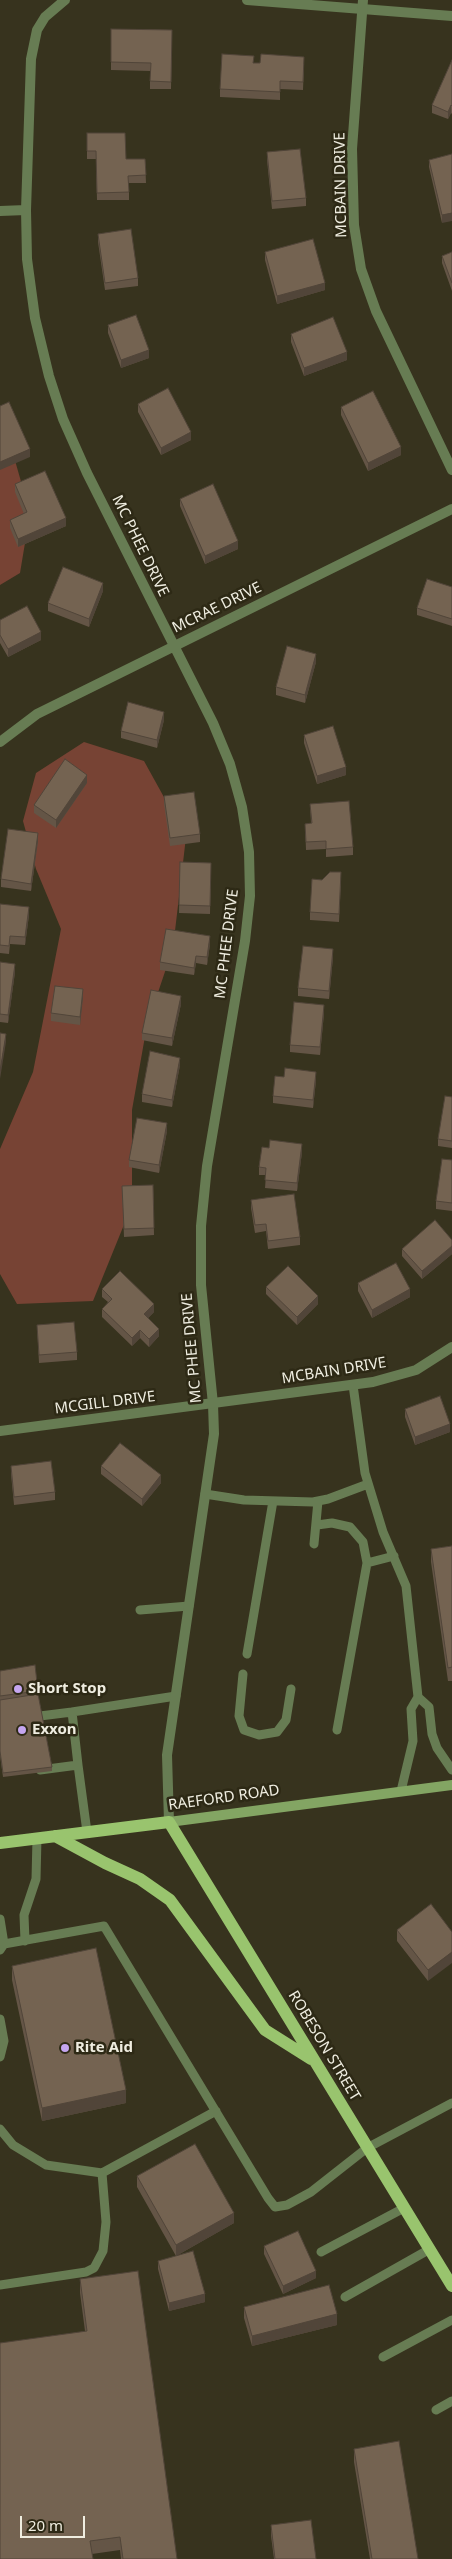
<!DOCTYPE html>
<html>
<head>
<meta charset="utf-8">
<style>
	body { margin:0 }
	#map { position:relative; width:452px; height:2559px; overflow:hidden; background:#37331e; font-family:"Noto Sans",sans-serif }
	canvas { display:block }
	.scale { position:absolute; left:20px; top:2516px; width:65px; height:22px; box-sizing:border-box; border:2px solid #efede0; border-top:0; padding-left:6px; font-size:15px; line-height:18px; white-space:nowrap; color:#efede0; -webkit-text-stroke:4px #2d2915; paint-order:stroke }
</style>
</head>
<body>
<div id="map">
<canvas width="452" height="2559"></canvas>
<div class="scale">20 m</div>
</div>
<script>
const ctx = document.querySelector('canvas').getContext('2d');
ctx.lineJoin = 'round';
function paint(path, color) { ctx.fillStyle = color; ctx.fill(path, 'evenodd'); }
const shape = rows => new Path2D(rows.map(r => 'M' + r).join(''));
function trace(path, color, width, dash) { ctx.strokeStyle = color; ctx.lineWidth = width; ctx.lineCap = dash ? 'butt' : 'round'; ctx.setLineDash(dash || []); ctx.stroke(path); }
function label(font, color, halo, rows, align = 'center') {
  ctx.font = font + ' "Noto Sans",sans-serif'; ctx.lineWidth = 5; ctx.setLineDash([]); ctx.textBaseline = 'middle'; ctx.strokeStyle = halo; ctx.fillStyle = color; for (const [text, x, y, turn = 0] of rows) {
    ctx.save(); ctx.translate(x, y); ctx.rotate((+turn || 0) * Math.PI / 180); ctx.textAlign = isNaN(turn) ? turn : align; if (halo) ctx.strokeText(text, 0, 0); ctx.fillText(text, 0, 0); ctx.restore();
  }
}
const green = shape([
	[0,408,30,513,20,573,0,585],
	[84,742,144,761,186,837,173,948,147,1025,132,1110,132,1205,93,1301,17,1304,0,1274,0,1149,33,1072,61,929,36,869,23,821,36,773]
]);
const service = shape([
	[353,1385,365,1473,383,1532,406,1586,418,1697,411,1709,413,1741,401,1791],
	[205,1494,244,1500,313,1502,328,1499,368,1484],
	[317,1525,332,1523,350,1527,363,1542,367,1563,337,1730],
	[314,1544,318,1501],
	[367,1563,394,1556],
	[140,1610,189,1606],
	[247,1654,273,1501],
	[243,1674,239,1716,244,1730,259,1735,277,1732,286,1720,291,1689],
	[418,1697,429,1707,432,1734,437,1748,452,1770],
	[72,1712,176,1696],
	[32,1717,72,1712,78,1765,40,1770],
	[78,1765,87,1832],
	[0,1919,4,1944],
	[25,1941,24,1915,36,1879,37,1838],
	[0,1950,4,1944,104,1926,268,2198,275,2207,287,2205,311,2192,367,2148,452,2103],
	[0,2019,4,2041,0,2057],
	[0,2129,13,2145,46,2165,102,2173,216,2111],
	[321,2252,404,2208],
	[0,2285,86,2272,94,2268,103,2251,106,2222,102,2173],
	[345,2297,430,2249],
	[383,2357,452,2320],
	[436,2410,452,2401]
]);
const minor = shape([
	[65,0,45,17,37,30,31,59,26,210,27,259,35,318,49,376,63,419,87,473,213,723,230,764,242,807,249,852,250,896,245,941,207,1166,201,1226,201,1285,213,1404,214,1434,167,1755,169,1822],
	[247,0,452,16],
	[0,211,26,210],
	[0,742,37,714,452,509]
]);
const tertiary = shape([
	[363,0,352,149,354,225,361,269,376,311,452,470],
	[0,1431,373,1382,416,1370,452,1347]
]);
const secondary = shape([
	[169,1822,452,1785]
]);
const primary = shape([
	[55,1836,105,1863,140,1879,170,1900,265,2030,311,2059],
	[0,1843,169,1822,452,2286]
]);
const wall = shape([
	[111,29,172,30,171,89,150,89,150,71,111,70],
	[452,60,452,114,451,113,448,119,432,113,432,105],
	[254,63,304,64,303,90,280,89,280,100,220,97,220,89],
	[87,133,126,159,145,159,146,183,129,183,129,200,97,200,96,159,87,159],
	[267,152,306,198,306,206,272,209,267,160],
	[452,154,442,223,429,167,429,160],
	[98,234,138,278,138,286,105,290,98,242],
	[265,252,325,290,277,304,265,260],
	[452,252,452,291,442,263,442,256],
	[108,325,149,358,121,368,108,333],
	[291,334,347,360,304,376,291,342],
	[138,404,191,440,161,455,138,412],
	[341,407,401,455,368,471,341,415],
	[15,484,66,526,18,547,10,528,10,520,24,514,15,492],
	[180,499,238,549,205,564,180,506],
	[452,587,452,626,417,615,417,608],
	[103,591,89,627,48,611,48,603],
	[0,620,41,640,8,657,0,643],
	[316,662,305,703,276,695,276,687],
	[164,720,157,748,121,738,121,731],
	[304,735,346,775,317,784,304,743],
	[87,783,56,828,34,813,34,805],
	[164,796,200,834,200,842,170,846,164,804],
	[310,804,353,847,353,855,326,857,326,849,306,850,305,824,311,823],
	[38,841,31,891,1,887,1,879],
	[180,862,211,863,210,914,179,913],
	[341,880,339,922,310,920,310,912],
	[0,904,29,915,25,945,10,944,9,954,0,953],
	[210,944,207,965,196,963,194,975,160,970,160,962],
	[333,957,329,999,298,996,298,988],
	[0,962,15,972,8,1023,0,1022],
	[83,997,80,1025,51,1021,51,1013],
	[181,1004,172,1046,142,1040,142,1033],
	[324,1013,320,1055,290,1052,290,1045],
	[180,1065,172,1107,142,1102,142,1094],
	[316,1080,313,1108,273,1103,273,1096],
	[452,1097,452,1148,438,1146,438,1139],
	[167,1131,159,1173,129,1167,129,1160],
	[302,1152,297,1191,265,1188,266,1175,259,1175,259,1167],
	[452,1160,452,1211,436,1209,436,1201],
	[153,1185,154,1235,124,1237,122,1186],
	[251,1200,300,1237,300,1245,268,1249,266,1231,255,1233,251,1208],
	[452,1240,452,1254,422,1279,402,1256,402,1249],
	[358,1283,410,1297,372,1318,358,1291],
	[266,1287,318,1304,297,1325,266,1294],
	[102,1289,154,1312,148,1318,159,1336,149,1347,140,1338,132,1346,102,1317,102,1309,108,1302,102,1297],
	[37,1325,77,1352,77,1360,39,1363],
	[405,1409,450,1432,415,1445,405,1417],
	[11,1466,55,1492,55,1500,14,1505,11,1474],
	[101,1466,161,1483,142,1506,101,1474],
	[452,1546,452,1681,448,1681,431,1562,431,1549],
	[0,1671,38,1691,38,1695,52,1767,52,1771,3,1777,0,1755],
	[431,1904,428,1981,397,1941,397,1930],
	[12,1966,126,2103,42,2121,12,1980],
	[137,2176,234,2223,176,2256,137,2187],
	[264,2246,316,2278,283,2294,264,2254],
	[158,2261,205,2302,169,2311,158,2269],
	[80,2279,177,2559,121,2559,120,2550,92,2554,0,2559,85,2331,80,2293],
	[244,2307,337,2325,252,2346,244,2318],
	[354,2449,418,2559,370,2559,354,2462],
	[271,2525,316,2559,274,2559,271,2536]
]);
const shadedWall = shape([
	[451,105,451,113,448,119,448,112],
	[452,213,452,221,442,223,442,215],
	[325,283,325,290,277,304,277,296],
	[149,350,149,358,121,368,121,360],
	[347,352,347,360,304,376,304,368],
	[191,432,191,440,161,455,161,448],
	[401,447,401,455,368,471,368,463],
	[30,449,30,457,0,470,0,462],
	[66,518,66,526,18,547,18,539],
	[238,541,238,549,205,564,205,556],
	[103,583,103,591,89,627,89,619],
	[41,632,41,640,8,657,8,649],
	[316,654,316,662,305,703,305,695],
	[164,712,164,720,157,748,157,740],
	[346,767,346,775,317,784,317,776],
	[87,775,87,783,56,828,56,820],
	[38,833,38,841,31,891,31,884],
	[29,907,29,915,25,945,25,937],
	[210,936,210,944,207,965,207,957],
	[333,949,333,957,329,999,329,991],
	[196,956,196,963,194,975,194,968],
	[15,964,15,972,8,1023,8,1015],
	[83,989,83,997,80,1025,80,1017],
	[181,996,181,1004,172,1046,172,1038],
	[324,1005,324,1013,320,1055,320,1047],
	[6,1034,6,1042,0,1079,0,1071],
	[180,1058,180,1065,172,1107,172,1100],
	[316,1072,316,1080,313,1108,313,1100],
	[167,1123,167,1131,159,1173,159,1165],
	[302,1144,302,1152,297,1191,297,1183],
	[452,1246,452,1254,422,1279,422,1271],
	[410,1289,410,1297,372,1318,372,1310],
	[318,1296,318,1304,297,1325,297,1317],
	[154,1304,154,1312,144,1322,144,1314],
	[159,1329,159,1336,149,1347,149,1339],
	[140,1330,140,1338,132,1346,132,1338],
	[450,1424,450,1432,415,1445,415,1437],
	[161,1475,161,1483,142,1506,142,1499],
	[452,1952,452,1963,428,1981,428,1970],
	[126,2090,126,2103,42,2121,42,2108],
	[234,2213,234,2223,176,2256,176,2245],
	[316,2271,316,2278,283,2294,283,2286],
	[205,2294,205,2302,169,2311,169,2303],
	[337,2314,337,2325,252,2346,252,2336]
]);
const building = shape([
	[111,29,172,30,171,82,150,81,151,63,111,62,111,29],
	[222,54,254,56,253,63,260,63,261,54,304,57,303,82,280,81,280,92,220,89,222,54],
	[452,60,452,106,451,105,448,112,432,105,452,60],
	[87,133,125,133,126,159,145,159,146,175,128,176,129,192,97,193,96,151,87,151,87,133],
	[300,149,306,198,272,201,267,152,300,149],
	[452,154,452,213,442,215,429,160,452,154],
	[131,229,138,278,105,283,98,234,131,229],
	[313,239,325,283,277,296,265,252,313,239],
	[452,252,452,283,442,256,452,252],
	[136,315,149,350,121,360,108,325,136,315],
	[333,317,347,352,304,368,291,334,333,317],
	[168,388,191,432,161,448,138,404,168,388],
	[373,391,401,447,368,463,341,407,373,391],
	[9,402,30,449,0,462,0,406,9,402],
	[45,471,66,518,18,539,10,520,27,512,15,484,45,471],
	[213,484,238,541,205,556,180,499,213,484],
	[63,567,103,583,89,619,48,603,63,567],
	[427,579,452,587,452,619,417,608,427,579],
	[27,606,41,632,8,649,0,635,0,620,27,606],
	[287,646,316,654,305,695,276,687,287,646],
	[128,702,164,712,157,740,121,731,128,702],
	[333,726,346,767,317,776,304,735,333,726],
	[65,759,87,775,56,820,34,805,65,759],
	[194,792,200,834,170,838,164,796,194,792],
	[349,801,353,847,326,849,326,841,306,842,305,824,312,823,310,804,349,801],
	[8,829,38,833,31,884,1,879,8,829],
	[180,862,211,863,210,906,179,905,180,862],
	[330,872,341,872,339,914,310,912,312,879,322,880,330,872],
	[0,904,29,907,25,937,10,936,9,946,0,945,0,904],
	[166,929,210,936,207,957,196,956,194,968,160,962,166,929],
	[303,946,333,949,329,991,298,988,303,946],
	[0,962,15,964,8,1015,0,1014,0,962],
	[55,986,83,989,80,1017,51,1013,55,986],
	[151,990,181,996,172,1038,142,1033,151,990],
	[294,1002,324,1005,320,1047,290,1045,294,1002],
	[0,1033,6,1034,0,1071,0,1033],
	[150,1051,180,1058,172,1100,142,1094,150,1051],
	[285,1068,316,1072,313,1100,273,1096,275,1076,284,1077,285,1068],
	[445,1096,452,1097,452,1141,438,1139,445,1096],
	[137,1118,167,1123,159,1165,129,1160,137,1118],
	[270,1140,302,1144,297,1183,265,1180,266,1168,259,1167,262,1147,269,1148,270,1140],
	[442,1159,452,1160,452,1203,436,1201,442,1159],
	[153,1185,154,1228,124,1229,122,1186,153,1185],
	[294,1194,300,1237,268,1241,266,1224,255,1225,251,1200,294,1194],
	[435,1220,452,1240,452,1246,422,1271,402,1249,435,1220],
	[396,1263,410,1289,372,1310,358,1283,396,1263],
	[288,1266,318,1296,297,1317,266,1287,288,1266],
	[120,1271,154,1304,144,1314,159,1329,149,1339,140,1330,132,1338,102,1309,112,1299,102,1289,120,1271],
	[74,1322,77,1352,39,1355,37,1325,74,1322],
	[440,1396,450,1424,415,1437,405,1409,440,1396],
	[120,1443,161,1475,142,1499,101,1466,120,1443],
	[51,1461,55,1492,14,1497,11,1466,51,1461],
	[452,1546,452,1667,448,1668,431,1549,452,1546],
	[35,1665,38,1691,0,1696,0,1671,35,1665],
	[38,1694,52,1767,3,1773,0,1751,0,1700,38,1694],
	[431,1904,452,1932,452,1952,428,1970,397,1930,431,1904],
	[96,1948,126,2090,42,2108,12,1966,96,1948],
	[195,2144,234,2213,176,2245,137,2176,195,2144],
	[298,2231,316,2271,283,2286,264,2246,298,2231],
	[193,2251,205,2294,169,2303,158,2261,193,2251],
	[138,2271,177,2559,123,2559,120,2537,90,2541,93,2559,0,2559,0,2343,87,2331,80,2279,138,2271],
	[329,2285,337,2314,252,2336,244,2307,329,2285],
	[399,2441,418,2559,372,2559,354,2449,399,2441],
	[311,2520,316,2559,275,2559,271,2525,311,2520]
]);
const markers = [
	[18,1689,5,"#c5a6f0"],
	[22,1730,5,"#c5a6f0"],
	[65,2048,5,"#c5a6f0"]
];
const streetNames = [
	["MCBAIN DRIVE",341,185,-91],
	["MC PHEE DRIVE",140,546,64],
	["MCRAE DRIVE",217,608,-26],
	["MC PHEE DRIVE",227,944,-83],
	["MC PHEE DRIVE",192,1348,-95],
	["MCBAIN DRIVE",334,1371,-9],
	["MCGILL DRIVE",105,1403,-7],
	["RAEFORD ROAD",224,1798,-8],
	["ROBESON STREET",324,2046,59]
];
const poiNames = [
	["Short Stop",28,1689],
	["Exxon",32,1730],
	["Rite Aid",75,2048]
];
paint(green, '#774334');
trace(service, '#677c53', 9);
trace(minor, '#677c53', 10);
trace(tertiary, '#677c53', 10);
trace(secondary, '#83a563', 10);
trace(primary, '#99c46e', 12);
paint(wall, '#645546');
paint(shadedWall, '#514539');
paint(building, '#746351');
trace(building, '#514539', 1);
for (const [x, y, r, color] of markers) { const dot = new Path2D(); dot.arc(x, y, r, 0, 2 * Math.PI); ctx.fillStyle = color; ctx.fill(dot); trace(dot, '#2d2915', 2); }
label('15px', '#efede0', '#2d2915', streetNames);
label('bold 15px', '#efede0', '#2d2915', poiNames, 'left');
</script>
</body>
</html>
